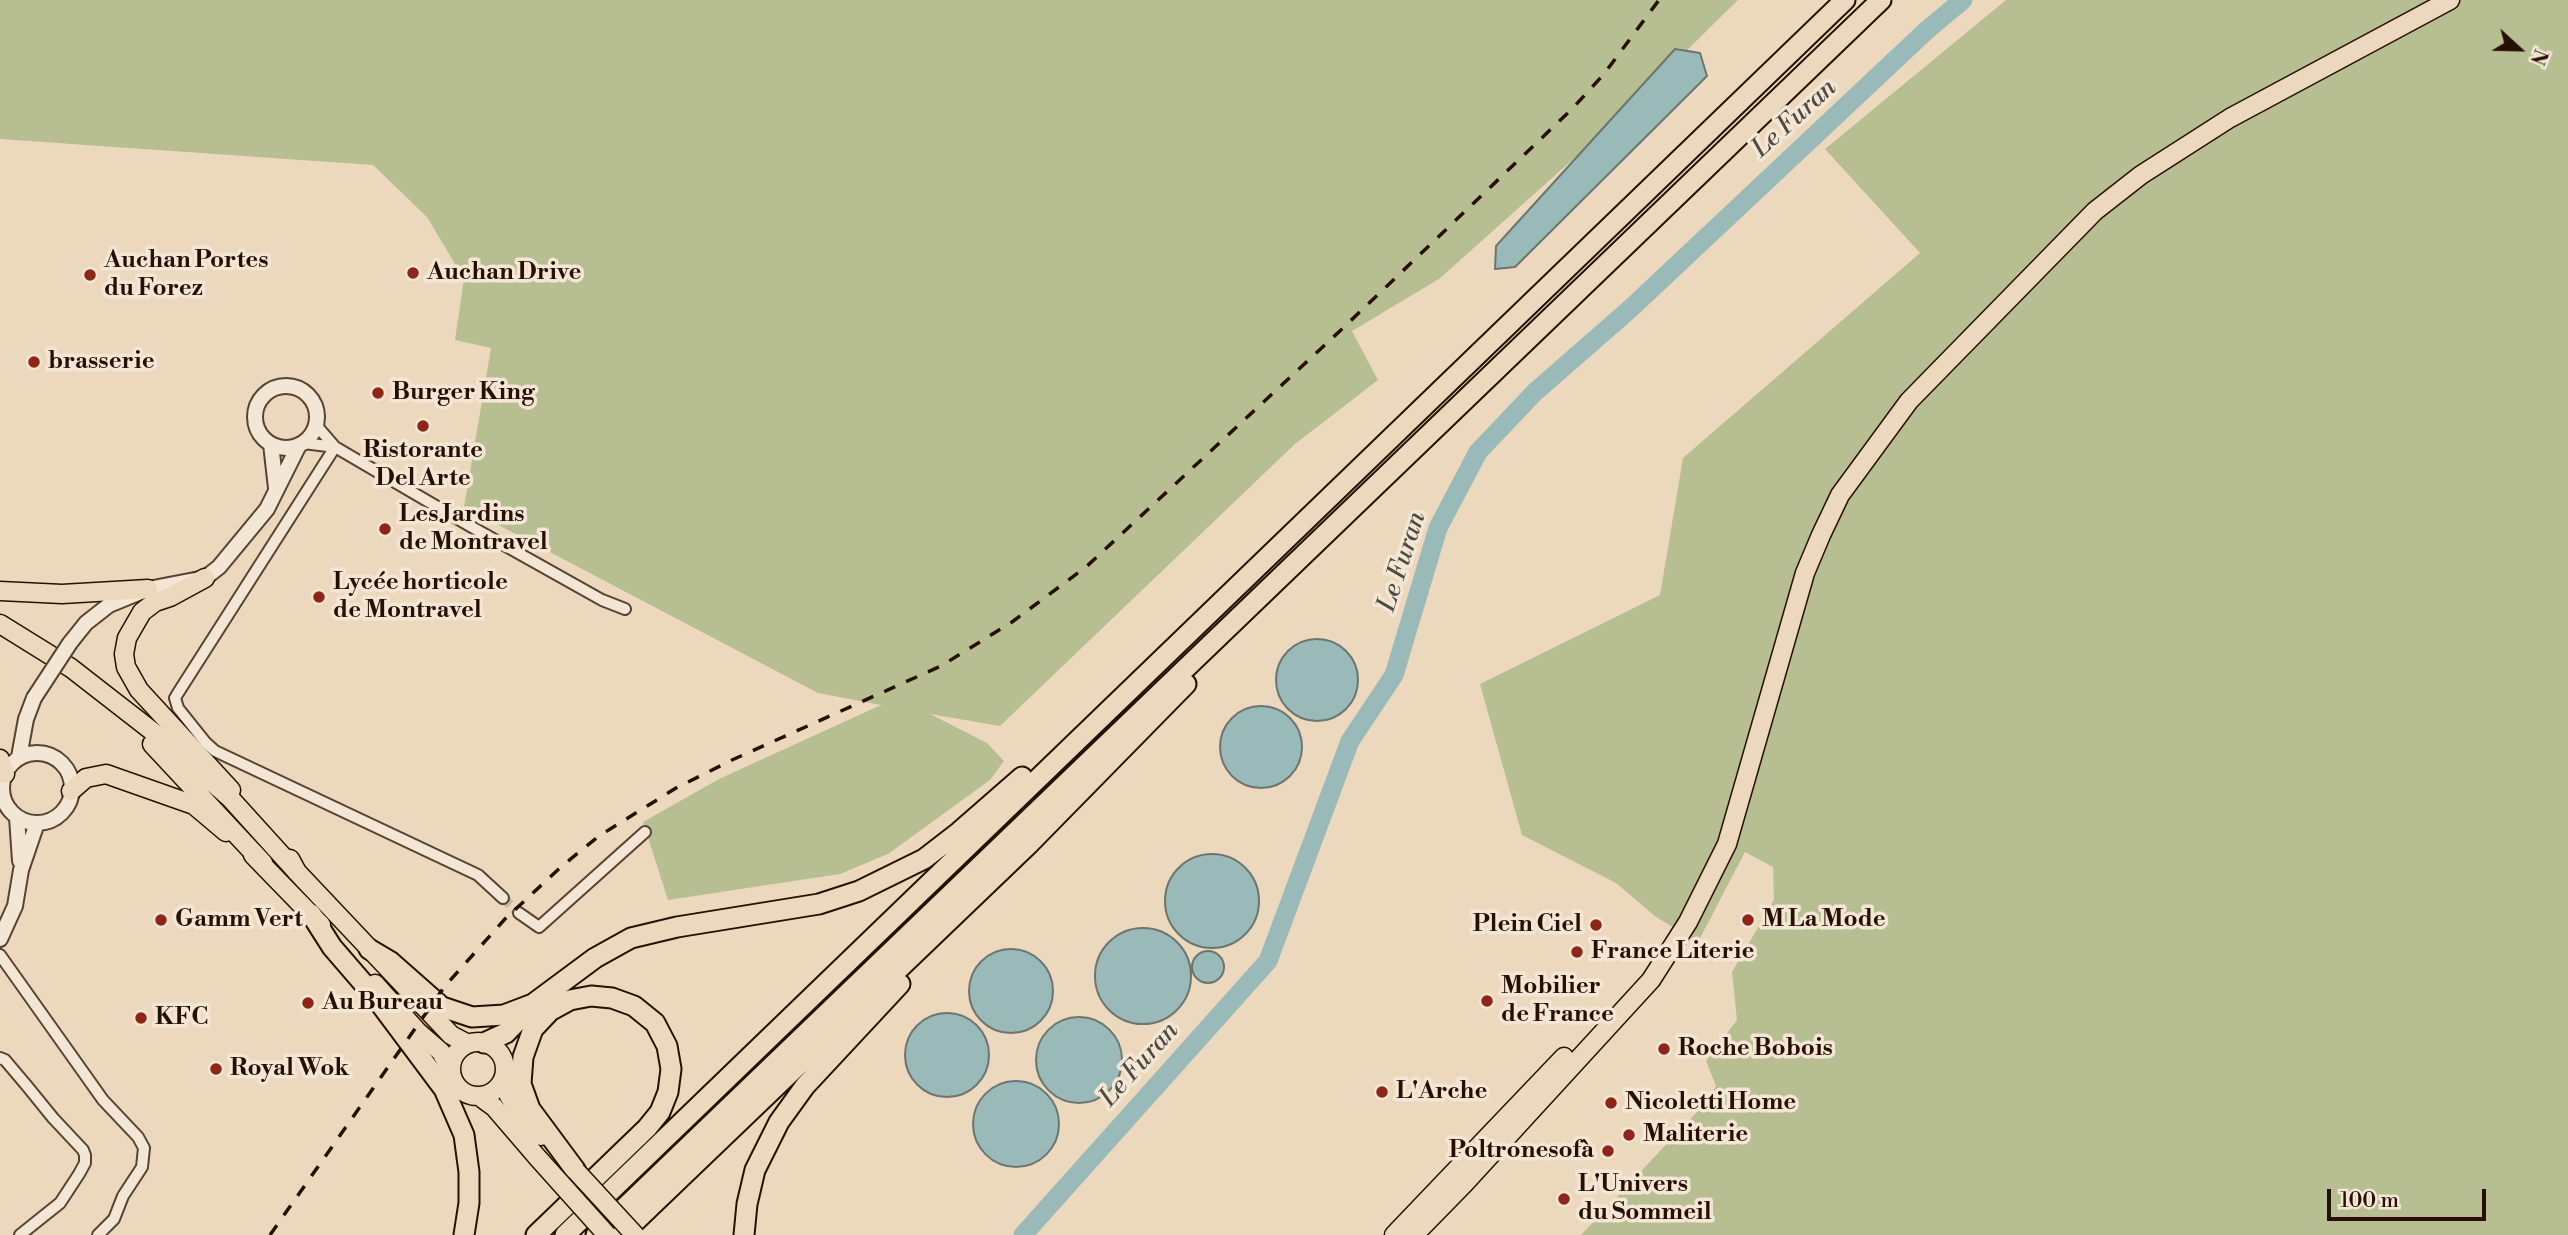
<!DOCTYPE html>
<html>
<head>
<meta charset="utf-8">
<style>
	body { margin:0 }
	#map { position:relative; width:2568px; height:1235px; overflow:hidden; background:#ecd9bd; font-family:"Libre Bodoni",serif }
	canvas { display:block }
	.north { position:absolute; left:2484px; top:14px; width:70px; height:70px; -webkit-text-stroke:5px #f3e6d4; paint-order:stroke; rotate:112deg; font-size:19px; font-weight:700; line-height:28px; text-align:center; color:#271003 }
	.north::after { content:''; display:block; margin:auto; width:24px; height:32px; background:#271003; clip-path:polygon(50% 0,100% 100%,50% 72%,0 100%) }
	.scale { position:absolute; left:2327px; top:1189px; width:159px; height:32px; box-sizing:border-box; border:4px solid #271003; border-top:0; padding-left:9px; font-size:21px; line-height:24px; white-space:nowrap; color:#271003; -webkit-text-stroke:5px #f3e6d4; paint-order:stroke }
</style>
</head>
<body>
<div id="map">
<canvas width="2568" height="1235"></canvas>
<div class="north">N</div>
<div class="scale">100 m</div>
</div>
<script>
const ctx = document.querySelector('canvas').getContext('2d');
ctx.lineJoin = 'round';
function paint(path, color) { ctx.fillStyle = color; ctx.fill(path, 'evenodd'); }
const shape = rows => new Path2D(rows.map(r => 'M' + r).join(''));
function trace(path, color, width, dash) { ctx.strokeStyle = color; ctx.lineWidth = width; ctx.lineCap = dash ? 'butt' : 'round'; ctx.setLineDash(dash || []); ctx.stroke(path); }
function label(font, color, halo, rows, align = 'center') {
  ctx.font = font + ' "Libre Bodoni",serif'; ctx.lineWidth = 7; ctx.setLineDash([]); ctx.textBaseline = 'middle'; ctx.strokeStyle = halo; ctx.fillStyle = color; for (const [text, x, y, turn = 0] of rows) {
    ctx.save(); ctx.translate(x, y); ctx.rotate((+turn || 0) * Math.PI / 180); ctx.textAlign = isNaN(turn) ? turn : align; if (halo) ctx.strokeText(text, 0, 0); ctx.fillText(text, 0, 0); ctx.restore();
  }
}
const green = shape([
	[0,0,1738,0,1607,129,1439,279,1352,331,1378,380,1295,444,1000,726,930,714,987,743,1004,761,990,780,888,854,840,874,668,900,643,822,719,779,881,705,818,693,464,507,491,348,455,340,464,279,427,217,373,165,0,139],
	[2006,0,2568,0,2568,1235,1581,1235,1707,1101,1716,1086,1706,1061,1737,1020,1732,972,1774,900,1773,867,1745,852,1698,942,1656,917,1616,883,1522,835,1480,684,1660,595,1683,458,1920,253,1825,149]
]);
const water = shape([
	[1675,49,1700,53,1707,76,1515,267,1495,269,1496,246,1675,49],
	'1276 680a41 41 0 1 1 82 0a41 41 0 1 1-82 0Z',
	'1220 747a41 41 0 1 1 82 0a41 41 0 1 1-82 0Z',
	'1165 901a47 47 0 1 1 94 0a47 47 0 1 1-94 0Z',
	'1095 976a48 48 0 1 1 96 0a48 48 0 1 1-96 0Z',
	'969 991a42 42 0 1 1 84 0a42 42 0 1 1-84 0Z',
	'1192 967a16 16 0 1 1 32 0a16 16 0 1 1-32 0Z',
	'905 1055a42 42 0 1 1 84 0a42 42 0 1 1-84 0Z',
	'1036 1060a43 43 0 1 1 86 0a43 43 0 1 1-86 0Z',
	'973 1124a43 43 0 1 1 86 0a43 43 0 1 1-86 0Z'
]);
const river = shape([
	[1023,1235,1268,961,1350,741,1394,675,1438,528,1478,452,1535,392,1630,309,1927,30,1963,0]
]);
const minorTunnel = shape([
	[503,898,519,913]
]);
const minor = shape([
	[316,425,335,447],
	[304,443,335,447,470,526,602,600,625,609],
	[335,447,178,693,175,698,178,708,206,743,215,751,478,875,503,898],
	[519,913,539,927,645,832],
	[0,955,103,1100,138,1137,144,1148,142,1167,123,1196,114,1219,98,1235],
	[0,1058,5,1060,27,1086,53,1118,83,1150,85,1155,85,1163,79,1174,60,1203,20,1235]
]);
const tertiary = shape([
	'255 417a31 31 0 1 1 62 0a31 31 0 1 1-62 0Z',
	[271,444,276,488],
	[70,643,86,623,109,605,148,589,205,578,219,567,267,509,299,445],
	'2 788a35 35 0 1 1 70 0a35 35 0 1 1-70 0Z',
	[19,757,26,719,34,698],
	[17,817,20,861],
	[0,939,15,906,21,870,37,823]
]);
const primary = shape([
	[205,578,170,597,155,602,142,612,127,638,124,654,126,667,139,690,231,790],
	[71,791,86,778,106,774,194,805,226,832],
	[253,855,321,925],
	[290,859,297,872,451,1035,468,1044],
	[375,984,418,1032,441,1052,451,1071],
	'451 1069a27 27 0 1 1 54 0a27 27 0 1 1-54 0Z',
	[503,1080,509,1096,523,1117,541,1136],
	[479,1096,494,1107,537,1157],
	[1394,1235,1564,1057],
	[1414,1235,1464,1184,1651,980,1688,922,1727,844,1805,573,1821,535,1840,495,1909,401,2095,211,2141,175,2230,118,2450,0]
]);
const trunk = shape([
	[0,591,62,594,148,589],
	[0,624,71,668,170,745,230,798,297,872],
	[152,744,263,863],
	[0,759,5,774]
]);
const motorway = shape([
	[311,914,332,947,376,998,444,1089,464,1135,469,1172,469,1203,464,1235],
	[369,949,391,962,442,1007,472,1017,504,1015,533,1004,595,958,631,938,677,927,819,904,859,891,924,859,959,832,1022,777],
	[484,1043,506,1033,530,1008],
	[536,1235,647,1128,660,1112,668,1092,671,1069,667,1046,655,1023,634,1006,612,998,591,996,570,1000,550,1011,533,1029,523,1057,521,1084,530,1109,576,1171],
	[565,1235,1845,0],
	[596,1235,1881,0],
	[621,1235,1027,846,1186,684],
	[744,1235,747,1204,755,1170,779,1122,805,1086,900,984]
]);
const rail = shape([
	[270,1235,445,986,505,919,562,866,599,836,676,788,732,760,941,666,1012,622,1086,567,1342,329,1572,109,1604,74,1659,0]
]);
const tertiaryBridge = shape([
	[34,698,70,643]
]);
const primaryBridge = shape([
	[537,1157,607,1235],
	[576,1171,635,1235]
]);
const markers = [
	[413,273,7,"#8f2418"],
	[90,275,7,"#8f2418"],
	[34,362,7,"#8f2418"],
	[378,393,7,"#8f2418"],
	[423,426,7,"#8f2418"],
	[385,529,7,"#8f2418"],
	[319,597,7,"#8f2418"],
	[161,920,7,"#8f2418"],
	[1748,920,7,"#8f2418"],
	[1596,925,7,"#8f2418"],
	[1577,952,7,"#8f2418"],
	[1487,1001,7,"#8f2418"],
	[308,1003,7,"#8f2418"],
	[141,1018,7,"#8f2418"],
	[1664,1049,7,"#8f2418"],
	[216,1069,7,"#8f2418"],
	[1382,1092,7,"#8f2418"],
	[1611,1103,7,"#8f2418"],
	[1629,1135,7,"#8f2418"],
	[1608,1151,7,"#8f2418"],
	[1564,1199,7,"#8f2418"]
];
const poiNames = [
	["Auchan Portes",104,261],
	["du Forez",104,289],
	["Auchan Drive",427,273],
	["brasserie",48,362],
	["Burger King",392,393],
	["Ristorante",423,451,"center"],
	["Del Arte",423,479,"center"],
	["Les Jardins",399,515],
	["de Montravel",399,543],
	["Lycée horticole",333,583],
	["de Montravel",333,611],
	["Gamm Vert",175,920],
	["M La Mode",1762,920],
	["Plein Ciel",1582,925,"right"],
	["France Literie",1591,952],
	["Mobilier",1501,987],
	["de France",1501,1015],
	["Au Bureau",322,1003],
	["KFC",155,1018],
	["Roche Bobois",1678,1049],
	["Royal Wok",230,1069],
	["L'Arche",1396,1092],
	["Nicoletti Home",1625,1103],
	["Maliterie",1643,1135],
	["Poltronesofà",1594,1151,"right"],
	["L'Univers",1578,1185],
	["du Sommeil",1578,1213]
];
const waterNames = [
	["Le Furan",1795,119,-42],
	["Le Furan",1403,562,-72],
	["Le Furan",1140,1065,-48]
];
paint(green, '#b7bf92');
paint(water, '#9ab9b9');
trace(water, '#6c7570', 2);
trace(river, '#9ab9b9', 19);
trace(minorTunnel, '#cebba1', 10, [10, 5]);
trace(minor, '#584232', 14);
trace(tertiary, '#584232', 18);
trace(primary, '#271003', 21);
trace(trunk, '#271003', 21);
trace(motorway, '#271003', 23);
trace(minor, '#f3e6d4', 10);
trace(tertiary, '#f3e6d4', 14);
trace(primary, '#ecd9bd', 18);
trace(trunk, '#ecd9bd', 18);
trace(motorway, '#ecd9bd', 19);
trace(rail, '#271003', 3.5, [12, 12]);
trace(tertiaryBridge, '#584232', 18, []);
trace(primaryBridge, '#271003', 21, []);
trace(tertiaryBridge, '#f3e6d4', 14);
trace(primaryBridge, '#ecd9bd', 18);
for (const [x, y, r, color] of markers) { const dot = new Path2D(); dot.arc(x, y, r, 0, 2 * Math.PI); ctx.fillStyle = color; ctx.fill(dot); trace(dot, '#f3e6d4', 2.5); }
label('bold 24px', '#271003', '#f3e6d4', poiNames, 'left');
label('italic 26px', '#4f4b43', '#f3e6d4', waterNames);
</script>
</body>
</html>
